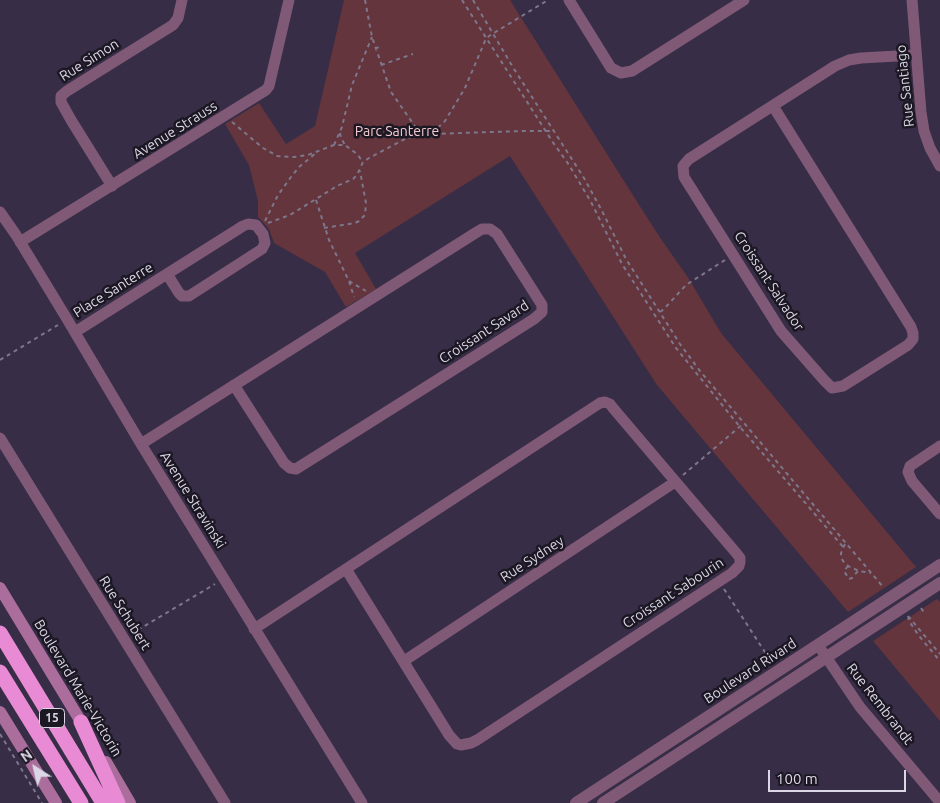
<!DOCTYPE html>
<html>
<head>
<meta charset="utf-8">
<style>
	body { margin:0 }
	#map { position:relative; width:940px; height:803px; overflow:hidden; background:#372d46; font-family:Ubuntu,sans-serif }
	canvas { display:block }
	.north { position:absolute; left:10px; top:743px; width:50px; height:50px; -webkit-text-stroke:4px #1c1823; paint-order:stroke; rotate:325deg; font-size:14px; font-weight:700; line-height:20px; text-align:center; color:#dcd7e6 }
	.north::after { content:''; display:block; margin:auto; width:18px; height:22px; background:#dcd7e6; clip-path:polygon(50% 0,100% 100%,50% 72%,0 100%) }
	.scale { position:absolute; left:768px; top:770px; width:138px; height:22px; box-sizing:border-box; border:2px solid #dcd7e6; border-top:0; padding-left:6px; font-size:15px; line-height:18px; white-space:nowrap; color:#dcd7e6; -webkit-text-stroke:4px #1c1823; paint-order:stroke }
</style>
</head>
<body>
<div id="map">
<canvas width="940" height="803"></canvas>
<div class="north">N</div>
<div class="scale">100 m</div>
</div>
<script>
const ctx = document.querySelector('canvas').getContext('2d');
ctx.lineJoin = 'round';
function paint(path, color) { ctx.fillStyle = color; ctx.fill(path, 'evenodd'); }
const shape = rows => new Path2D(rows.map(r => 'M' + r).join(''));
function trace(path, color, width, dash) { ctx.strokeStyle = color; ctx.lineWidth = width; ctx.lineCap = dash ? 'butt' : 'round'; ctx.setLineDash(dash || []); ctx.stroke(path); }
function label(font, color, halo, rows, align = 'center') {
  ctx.font = font + ' Ubuntu,sans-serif'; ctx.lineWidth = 5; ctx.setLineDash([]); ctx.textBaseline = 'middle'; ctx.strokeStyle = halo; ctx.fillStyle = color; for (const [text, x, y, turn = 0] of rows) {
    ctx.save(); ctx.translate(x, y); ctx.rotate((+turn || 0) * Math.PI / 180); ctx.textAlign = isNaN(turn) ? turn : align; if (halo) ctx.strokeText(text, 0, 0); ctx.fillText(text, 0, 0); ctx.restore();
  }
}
const green = shape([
	[344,0,510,0,629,189,659,236,689,279,721,333,916,567,848,612,657,385,510,156,355,253,376,289,346,307,325,272,274,243,269,229,258,217,258,201,249,165,225,124,259,103,286,144,315,126],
	[937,599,940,602,940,721,873,641]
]);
const path = shape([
	[365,0,372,37,391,92,419,132,423,134,431,134,523,131,554,131],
	[462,0,552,141,569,165,591,202,622,264,676,348,740,427,844,548],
	[473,0,514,69,584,178,601,209,626,259,680,344,700,371,744,423,884,588],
	[375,49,381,46],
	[381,65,413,54],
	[232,122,263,148,277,156,294,157,308,155,334,145,345,145,357,154,363,162],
	[340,133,341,138,345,145],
	[432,133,445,121,465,88,485,41,489,36,548,0],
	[334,145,342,127,352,85,372,37],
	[316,200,329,240,349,281,354,297],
	[265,221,278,195,291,177,299,167,316,153],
	[268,223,290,215,337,186,353,179,357,175,363,162,369,158,405,139,423,134],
	[324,228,355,223,359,221,365,215,366,203,360,171],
	[349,281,366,291],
	[660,312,664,309,686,285,725,260],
	[0,360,58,325],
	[683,475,744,423],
	[845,544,841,553,841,557,843,561,848,566,859,571,871,573],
	[848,566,844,571,849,579,852,578,858,571],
	[724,589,772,663],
	[921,608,925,614],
	[908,616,940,654],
	[908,616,909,621,919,636,940,661],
	[131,634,215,584],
	[0,734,42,803]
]);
const minor = shape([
	[569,0,611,68,621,73,632,71,744,0],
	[912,0,921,112,924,131,930,148,940,166],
	[773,106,911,327,913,333,913,339,908,345,843,386,832,388,824,380,781,331,684,177,683,166,689,159,835,66,849,60,861,58,915,55],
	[112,186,71,120,61,102,61,96,67,91,173,25,178,18,182,0],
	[0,212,16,235,67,319,141,444,362,803],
	[20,242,266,90,269,86,289,0],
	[75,332,243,226,248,224,256,225,263,234,265,243,262,249,189,296,182,296,179,293,167,274],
	[0,438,225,803],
	[141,444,477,232,482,229,490,229,497,234,542,305,542,312,534,319,296,469,290,468,284,463,234,385],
	[940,446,910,466,908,472,912,481,940,514],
	[254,629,600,403,605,402,610,404,613,408,737,554,740,558,740,562,739,566,732,573,477,740,471,743,461,745,457,744,449,735,346,569],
	[818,645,860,707,940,802],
	[404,661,675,482]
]);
const tertiary = shape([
	[576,803,940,565],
	[603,803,940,583]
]);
const secondary = shape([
	[0,588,86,730],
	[0,712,56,803],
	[106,762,130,803]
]);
const motorway = shape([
	[0,633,103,803],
	[0,672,81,803],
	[81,722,118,803]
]);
const shields = [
	[52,718,25]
];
const shieldNames = [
	["15",52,718]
];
const streetNames = [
	["Rue Simon",89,60,-32],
	["Rue Santiago",905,86,-96],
	["Avenue Strauss",175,130,-32],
	["Croissant Salvador",769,281,57],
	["Place Santerre",113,290,-32],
	["Croissant Savard",484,332,-33],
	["Avenue Stravinski",193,500,58],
	["Rue Sydney",532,559,-33],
	["Croissant Sabourin",673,593,-33],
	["Rue Schubert",125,613,58],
	["Boulevard Rivard",750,671,-33],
	["Boulevard Marie-Victorin",78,688,59],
	["Rue Rembrandt",880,704,52]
];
const parkNames = [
	["Parc Santerre",397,131]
];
paint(green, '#64353d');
trace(path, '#7e768b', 2, [4, 4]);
trace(minor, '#805977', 11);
trace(tertiary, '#805977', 12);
trace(secondary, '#ab6e9c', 12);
trace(motorway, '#e98ad4', 15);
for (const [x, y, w] of shields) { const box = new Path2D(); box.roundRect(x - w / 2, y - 9.5, w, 19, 4); ctx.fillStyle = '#1c1823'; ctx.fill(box); trace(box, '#dcd7e6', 1); }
label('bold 12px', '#dcd7e6', null, shieldNames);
label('14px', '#dcd7e6', '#1c1823', streetNames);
label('14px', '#f2c9cf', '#1c1823', parkNames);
</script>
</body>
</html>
